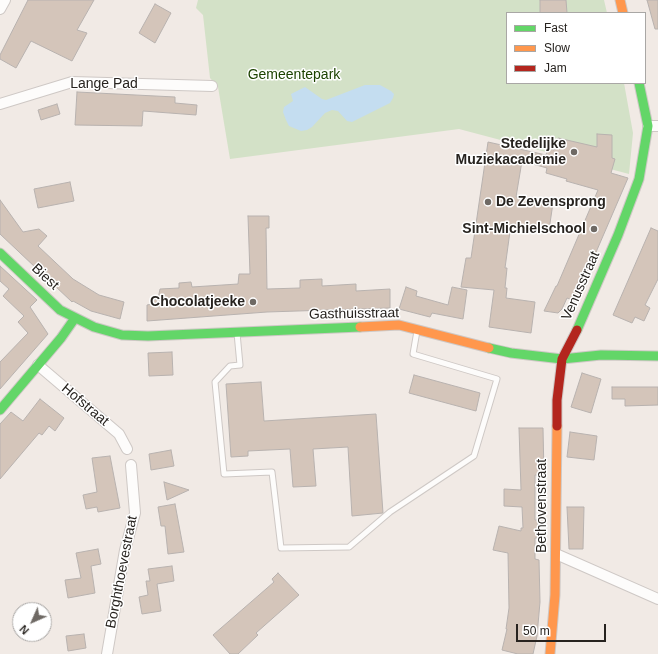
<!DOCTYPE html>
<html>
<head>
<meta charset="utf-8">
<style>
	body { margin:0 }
	#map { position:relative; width:658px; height:654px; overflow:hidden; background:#f1eae5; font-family:Arial,sans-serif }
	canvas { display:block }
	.legend { position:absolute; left:506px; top:12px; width:140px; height:72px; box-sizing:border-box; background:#fff; border:1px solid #a9a7a5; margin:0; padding:5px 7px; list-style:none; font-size:12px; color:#27231f }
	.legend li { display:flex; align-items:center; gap:8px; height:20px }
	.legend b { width:20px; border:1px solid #a9a7a5 }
	.north { position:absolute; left:12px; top:602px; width:40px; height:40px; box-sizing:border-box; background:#fff; border:1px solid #a9a7a5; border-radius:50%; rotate:225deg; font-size:11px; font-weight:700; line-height:16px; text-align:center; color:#27231f }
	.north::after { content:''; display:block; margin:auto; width:14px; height:18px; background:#6e6964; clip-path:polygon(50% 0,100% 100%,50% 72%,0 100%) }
	.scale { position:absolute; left:516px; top:624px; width:90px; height:18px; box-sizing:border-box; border:2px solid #27231f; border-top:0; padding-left:5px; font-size:12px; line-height:14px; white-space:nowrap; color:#27231f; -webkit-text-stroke:3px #fff; paint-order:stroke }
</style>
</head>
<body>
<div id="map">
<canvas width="658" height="654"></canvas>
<ul class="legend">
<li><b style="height:5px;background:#63d668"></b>Fast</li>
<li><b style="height:5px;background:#ff974d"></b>Slow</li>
<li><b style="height:5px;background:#b3261e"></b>Jam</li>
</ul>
<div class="north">N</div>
<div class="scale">50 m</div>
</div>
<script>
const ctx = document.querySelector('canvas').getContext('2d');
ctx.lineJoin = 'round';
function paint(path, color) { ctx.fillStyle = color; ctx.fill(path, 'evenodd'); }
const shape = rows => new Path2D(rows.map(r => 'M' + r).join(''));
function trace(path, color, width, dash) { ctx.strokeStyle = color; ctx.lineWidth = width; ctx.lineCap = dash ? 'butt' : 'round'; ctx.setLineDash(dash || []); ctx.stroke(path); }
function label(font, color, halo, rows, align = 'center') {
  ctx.font = font + ' Arial,sans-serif'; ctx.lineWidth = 3; ctx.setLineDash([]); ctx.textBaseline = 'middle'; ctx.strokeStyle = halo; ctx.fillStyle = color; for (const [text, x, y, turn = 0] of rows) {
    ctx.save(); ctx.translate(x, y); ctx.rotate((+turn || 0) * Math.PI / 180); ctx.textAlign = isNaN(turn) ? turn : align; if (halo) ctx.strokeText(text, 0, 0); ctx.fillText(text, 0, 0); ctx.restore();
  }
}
const green = shape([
	[198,0,604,0,607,13,507,13,507,83,624,83,633,133,629,174,459,129,230,159,218,87,210,78,203,15,196,8]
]);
const water = shape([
	[365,85,380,85,391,91,394,94,393,98,390,103,352,122,347,121,338,111,332,110,325,113,312,127,307,130,301,131,289,126,286,120,283,112,284,107,293,101,291,94,305,87,322,99,326,100]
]);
const building = shape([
	[28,0,94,0,77,30,87,33,72,61,31,41,16,68,0,59,0,55,28,0],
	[540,0,566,0,567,13,540,13,540,0],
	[647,0,658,0,658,29,655,29,647,0],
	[155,4,171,13,155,43,139,33,155,4],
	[77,92,175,97,175,103,197,105,196,115,143,111,142,126,75,125,77,92],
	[57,104,60,114,41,120,38,110,57,104],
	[597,134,612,135,612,158,615,159,611,173,628,178,575,301,567,298,562,309,558,313,544,311,556,286,557,286,598,190,566,181,567,179,546,173,547,168,522,161,516,197,553,203,549,230,511,224,505,268,507,268,505,288,507,288,506,298,535,302,531,333,489,327,494,290,461,287,466,258,471,258,488,142,546,155,548,148,554,150,558,138,597,147,597,134],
	[70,182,74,201,38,208,34,189,70,182],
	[0,200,23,232,39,229,47,236,38,246,73,279,99,295,124,302,120,319,91,311,73,301,72,302,0,234,0,200],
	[248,216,269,216,269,228,266,228,267,289,300,288,300,280,322,279,322,286,356,284,356,291,390,289,390,308,267,312,147,321,147,305,152,304,152,300,158,299,160,289,179,288,179,283,191,282,192,287,238,284,239,274,250,274,248,216],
	[651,228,658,231,658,279,645,305,650,308,644,321,635,317,632,323,613,315,651,228],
	[0,266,37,300,30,307,48,334,0,389,0,362,28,333,18,322,24,316,3,296,9,289,0,281,0,266],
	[406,287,417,291,416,296,448,305,452,287,467,290,463,319,432,313,430,317,399,309,406,287],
	[172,352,173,375,149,376,148,353,172,352],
	[582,373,601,379,591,413,571,407,582,373],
	[414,375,480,393,476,411,409,393,414,375],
	[261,382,264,421,376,414,383,513,352,516,348,447,313,449,316,486,293,487,290,449,248,451,248,456,231,457,226,384,261,382],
	[612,387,658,387,658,405,625,406,625,399,612,399,612,387],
	[40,399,64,418,55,431,49,426,42,435,39,433,0,479,0,424,11,412,23,421,40,399],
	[519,428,543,428,544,475,535,475,535,520,538,520,538,538,535,538,535,559,539,560,540,602,537,636,533,654,518,654,502,650,507,629,506,629,509,608,508,553,493,550,499,526,521,531,521,528,523,528,522,507,504,506,504,489,521,490,519,428],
	[570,432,597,436,594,460,567,457,570,432],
	[171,450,174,466,151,470,149,454,171,450],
	[110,456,120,508,98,512,97,507,86,509,83,495,97,492,92,458,110,456],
	[164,482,189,490,167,500,164,482],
	[175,504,184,552,168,554,165,526,161,526,158,507,175,504],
	[567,507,584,507,583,549,569,549,567,507],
	[98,549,101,564,91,566,95,593,68,598,65,580,81,578,76,553,98,549],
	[172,566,174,581,157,584,161,611,142,614,139,597,148,595,146,581,150,581,148,569,172,566],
	[278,573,299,595,256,633,258,635,238,654,230,654,213,635,274,582,272,579,278,573],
	[84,634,86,648,68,651,66,636,84,634]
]);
const lane = shape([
	[237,333,240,365,230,366,215,382,224,474,272,472,281,548,349,547,390,512,474,456,497,379,413,354,417,331]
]);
const street = shape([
	[0,9,5,0],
	[0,104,72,82,212,86],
	[648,126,658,126],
	[38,365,119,434,127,449],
	[556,554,658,599],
	[107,654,125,550,135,513,131,465]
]);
const fast = shape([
	[0,253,60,310,94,327,122,335,148,336,360,327],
	[577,330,618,235,639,179,648,126,639,83],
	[489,348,511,353,562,359,601,355,658,356],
	[0,410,61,338,75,318]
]);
const slow = shape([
	[620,0,623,13],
	[360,327,399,325,489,348],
	[550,654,555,595,557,426]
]);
const jam = shape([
	[557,426,557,400,562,359,577,330]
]);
const markers = [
	[574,152,4,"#6e6964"],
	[488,202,4,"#6e6964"],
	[594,229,4,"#6e6964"],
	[253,302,4,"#6e6964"]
];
const parkNames = [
	["Gemeentepark",294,75]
];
const streetNames = [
	["Lange Pad",104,84],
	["Biest",45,277,43],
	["Venusstraat",581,286,-66],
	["Gasthuisstraat",354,314,-1],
	["Hofstraat",85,405,40],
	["Bethovenstraat",542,506,-90],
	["Borghthoevestraat",122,572,-79]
];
const poiNames = [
	["Stedelijke",566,144],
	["Muziekacademie",566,160],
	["De Zevensprong",496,202,"left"],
	["Sint-Michielschool",586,229],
	["Chocolatjeeke",245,302]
];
paint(green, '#d3e1c7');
paint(water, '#c4ddf0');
paint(building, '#d4c5ba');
trace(building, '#b8b2af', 1);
trace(lane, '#cec8c5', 7);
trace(street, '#cec8c5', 12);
trace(fast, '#cec8c5', 11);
trace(slow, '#cec8c5', 11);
trace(jam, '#cec8c5', 11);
trace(lane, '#fdfcfb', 5);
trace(street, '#fdfcfb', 10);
trace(fast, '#63d668', 9);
trace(slow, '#ff974d', 9);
trace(jam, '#b3261e', 9);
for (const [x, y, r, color] of markers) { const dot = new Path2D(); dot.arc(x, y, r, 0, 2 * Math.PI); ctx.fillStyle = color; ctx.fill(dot); trace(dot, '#fff', 1.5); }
label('14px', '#1c4200', '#fff', parkNames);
label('14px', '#27231f', '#fff', streetNames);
label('bold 14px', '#27231f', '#fff', poiNames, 'right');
</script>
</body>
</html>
